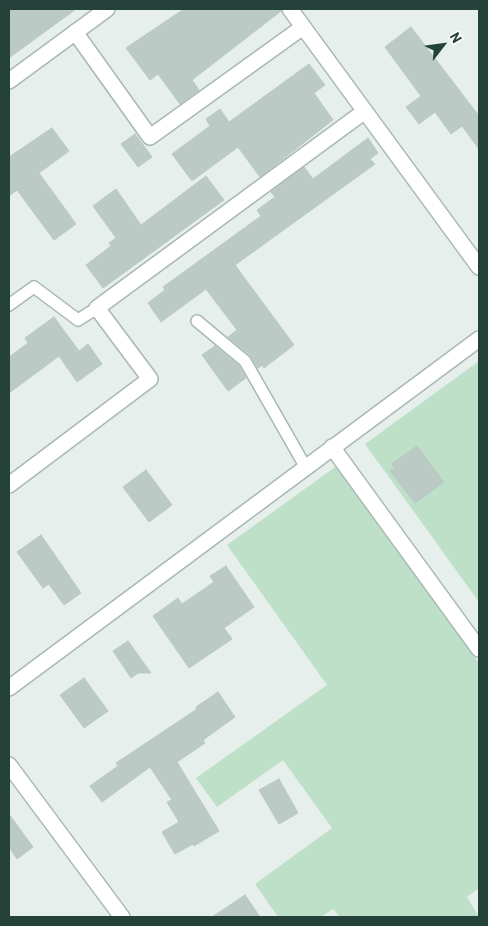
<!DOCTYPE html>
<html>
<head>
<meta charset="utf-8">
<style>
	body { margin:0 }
	#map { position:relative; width:488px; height:926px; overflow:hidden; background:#e6efeb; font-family:Barlow,sans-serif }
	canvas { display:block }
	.frame { position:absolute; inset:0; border:10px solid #24423a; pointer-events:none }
	.north { position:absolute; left:418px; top:20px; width:50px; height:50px; -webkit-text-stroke:4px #f7fbf9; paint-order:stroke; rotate:60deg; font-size:14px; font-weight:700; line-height:20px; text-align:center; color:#24423a }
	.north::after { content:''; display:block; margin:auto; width:18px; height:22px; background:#24423a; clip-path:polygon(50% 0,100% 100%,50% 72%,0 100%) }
</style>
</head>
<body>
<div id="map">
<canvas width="488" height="926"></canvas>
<div class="frame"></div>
<div class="north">N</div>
</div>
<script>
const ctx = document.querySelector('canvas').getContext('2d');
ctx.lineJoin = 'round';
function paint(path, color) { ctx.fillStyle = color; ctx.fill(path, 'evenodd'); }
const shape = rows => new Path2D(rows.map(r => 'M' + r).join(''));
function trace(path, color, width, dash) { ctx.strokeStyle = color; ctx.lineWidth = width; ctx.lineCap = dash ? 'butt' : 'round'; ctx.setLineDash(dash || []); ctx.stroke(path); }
const green = shape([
	[479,361,479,602,365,444],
	[338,465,479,663,479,888,467,897,479,917,340,917,333,909,321,917,278,917,255,884,332,828,283,760,217,807,196,778,327,685,227,545]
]);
const building = shape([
	[9,9,76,9,9,58,9,9],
	[184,9,281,9,281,11,192,80,199,90,180,104,158,74,150,80,126,48,184,9],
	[411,27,479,116,479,149,462,126,451,134,435,112,419,124,406,107,421,96,385,47,411,27],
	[309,64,325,85,314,93,333,120,260,177,238,147,192,181,172,154,210,126,206,119,220,109,229,122,309,64],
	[52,128,69,151,39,173,76,224,54,240,17,190,9,196,9,157,52,128],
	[135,134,152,157,138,167,121,144,135,134],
	[368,138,378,153,370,159,375,164,235,265,294,345,264,368,263,365,258,368,250,355,228,337,237,330,206,289,161,322,148,303,165,290,163,287,261,216,257,210,275,197,271,192,304,167,313,179,368,138],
	[206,176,224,200,103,288,86,265,111,246,109,243,116,238,93,206,116,189,141,225,206,176],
	[54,317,79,351,88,344,102,364,77,382,59,356,9,393,9,357,28,343,25,338,54,317],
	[215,346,239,366,246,378,228,391,202,355,215,346],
	[417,446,444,482,415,503,390,471,395,468,392,464,417,446],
	[146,470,172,505,149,522,123,487,146,470],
	[41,535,81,593,64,605,49,584,43,588,17,552,41,535],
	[226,566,254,607,224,628,232,639,189,668,153,616,178,598,182,604,214,582,210,576,226,566],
	[128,641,151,673,138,673,131,678,113,651,128,641],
	[84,678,108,711,84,728,60,695,84,678],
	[218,692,235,717,203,740,205,743,177,762,219,831,194,846,193,844,175,854,162,832,179,822,167,802,172,800,150,767,102,802,90,786,118,766,116,763,197,709,196,707,218,692],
	[279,779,298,813,279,824,259,790,279,779],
	[9,814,33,847,17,859,9,847,9,814],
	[245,895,260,917,212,917,245,895]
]);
const service = shape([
	[9,305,34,287,78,320,97,308],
	[197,321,245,361,305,466]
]);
const minor = shape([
	[290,9,479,267],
	[75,32,150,137,303,27],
	[9,81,107,9],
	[332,447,479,649],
	[9,485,150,379,97,308,365,111],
	[9,688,479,339]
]);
const tertiary = shape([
	[9,765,122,917]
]);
paint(green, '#bfe0c8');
paint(building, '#bbcac4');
trace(building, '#b8c9c2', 1);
trace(service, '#a8b8b2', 14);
trace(minor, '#a8b8b2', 18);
trace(tertiary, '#a8b8b2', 18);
trace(service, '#fff', 11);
trace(minor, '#fff', 15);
trace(tertiary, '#fff', 15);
</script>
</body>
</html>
